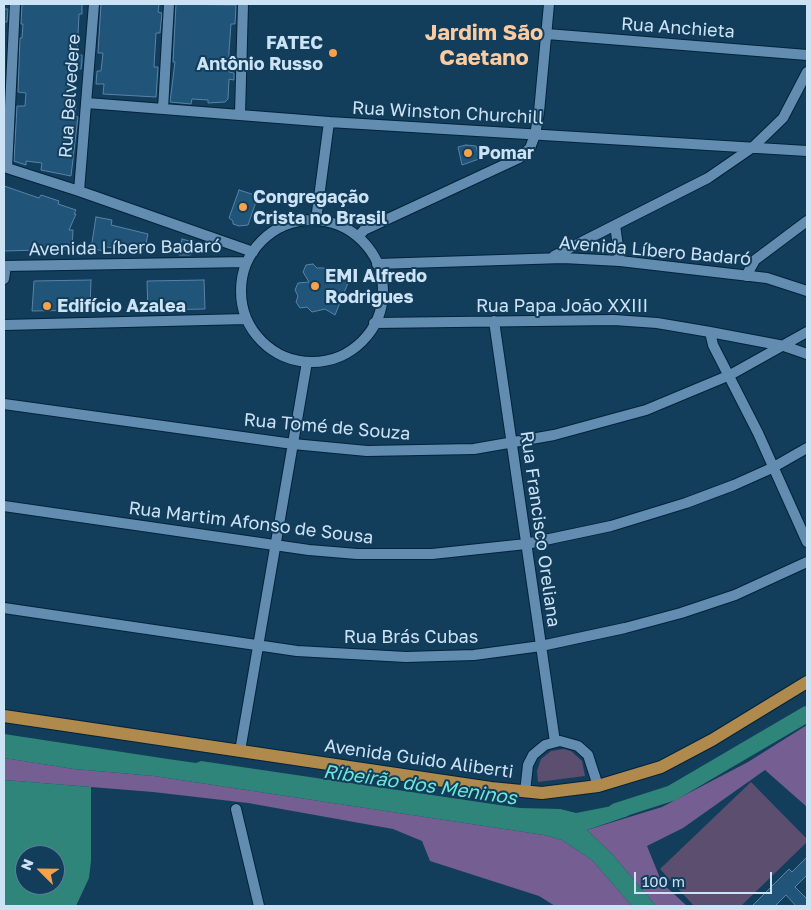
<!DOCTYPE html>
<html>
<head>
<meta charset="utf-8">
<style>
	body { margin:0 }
	#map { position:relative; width:811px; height:910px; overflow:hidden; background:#123d5b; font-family:"Golos Text",sans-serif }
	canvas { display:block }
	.frame { position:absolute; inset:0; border:5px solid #cce2f5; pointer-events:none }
	.north { position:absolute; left:15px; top:845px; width:50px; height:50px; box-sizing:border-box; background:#123d5b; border:1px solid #5c7f99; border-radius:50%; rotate:293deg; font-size:14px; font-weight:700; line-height:20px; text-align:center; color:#cce2f5 }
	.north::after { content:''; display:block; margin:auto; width:18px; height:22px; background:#f7a148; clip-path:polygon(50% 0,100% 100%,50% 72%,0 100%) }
	.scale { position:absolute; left:634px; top:872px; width:138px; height:22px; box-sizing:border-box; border:2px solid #cce2f5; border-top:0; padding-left:6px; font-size:15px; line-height:18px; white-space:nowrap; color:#cce2f5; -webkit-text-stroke:4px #123d5b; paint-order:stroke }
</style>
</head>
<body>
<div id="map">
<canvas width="811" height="910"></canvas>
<div class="frame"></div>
<div class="north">N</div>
<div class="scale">100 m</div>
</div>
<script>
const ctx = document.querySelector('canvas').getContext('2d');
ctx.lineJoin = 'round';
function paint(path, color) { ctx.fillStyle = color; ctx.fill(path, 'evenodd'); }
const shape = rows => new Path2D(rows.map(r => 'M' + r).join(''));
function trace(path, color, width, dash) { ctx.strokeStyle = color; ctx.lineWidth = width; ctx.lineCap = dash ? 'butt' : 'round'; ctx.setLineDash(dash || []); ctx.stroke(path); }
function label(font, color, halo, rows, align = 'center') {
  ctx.font = font + ' "Golos Text",sans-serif'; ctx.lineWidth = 4; ctx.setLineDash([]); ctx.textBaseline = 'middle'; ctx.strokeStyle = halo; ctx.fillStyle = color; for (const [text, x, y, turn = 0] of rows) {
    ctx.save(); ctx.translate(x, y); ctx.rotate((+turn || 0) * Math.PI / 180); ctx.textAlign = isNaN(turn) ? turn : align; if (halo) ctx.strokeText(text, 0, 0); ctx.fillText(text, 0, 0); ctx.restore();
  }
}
const green = shape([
	[564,749,571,751,582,761,585,776,538,782,537,771,541,759,551,751],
	[751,782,807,839,807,842,741,906,694,906,660,869]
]);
const forest = shape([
	[807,725,807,807,765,770,683,828,647,846,662,883,687,906,656,906,613,855,587,830,662,807,748,762],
	[4,758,74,769,154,776,544,835,562,840,592,860,632,906,555,906,539,896,430,861,422,841,393,829,248,803,153,792,4,780]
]);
const water = shape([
	[4,734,168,759,196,763,201,761,520,808,560,809,576,813,617,805,638,806,628,816,587,830,613,855,656,906,632,906,592,860,562,840,544,835,154,776,74,769,4,758],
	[4,780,91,787,91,861,89,878,76,906,4,906],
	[25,855,55,855,55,885,25,885]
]);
const river = shape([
	[616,811,672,793,807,714]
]);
const building = shape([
	[22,4,82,4,82,14,79,14,77,55,82,55,82,62,81,69,76,69,73,89,72,103,76,104,75,116,78,117,71,176,41,170,42,163,26,161,26,165,14,161,17,106,25,106,26,93,18,92,20,38,22,38,23,24,21,24,22,4],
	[101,4,159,4,158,12,162,13,160,33,156,33,154,67,158,67,156,97,103,94,104,84,96,84,97,71,101,71,103,53,98,53,101,4],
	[176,4,236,5,235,24,231,24,229,51,229,72,234,73,234,80,229,79,228,99,225,102,208,103,208,100,192,99,191,104,170,102,175,62,173,62,176,4],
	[4,9,8,9,7,22,4,22,4,9],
	[466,145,476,146,479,159,462,165,458,147,466,145],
	[4,186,39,198,41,195,59,201,58,204,76,210,74,214,76,214,69,230,73,230,72,249,4,251,4,186],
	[239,190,258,196,248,225,239,226,233,224,233,221,229,218,239,190],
	[96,217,112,220,111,225,148,234,145,248,140,248,140,251,106,247,105,251,91,249,96,217],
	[182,239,193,242,195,251,190,255,179,255,182,239],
	[313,264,317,268,324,268,329,272,336,272,341,279,345,270,352,273,335,315,325,309,312,312,307,307,300,308,296,302,298,296,295,290,298,283,309,282,303,272,306,265,313,264],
	[91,280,90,310,32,311,34,281,91,280],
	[204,280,205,309,148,310,147,281,204,280],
	[807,857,807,875,795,887,807,899,807,906,796,906,786,895,775,906,752,906,789,869,792,872,807,857]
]);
const minor = shape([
	[547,34,807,55],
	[87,103,329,122,807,151],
	[163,109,169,4],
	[240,114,243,4],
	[4,167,79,191,253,252],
	[7,168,15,4],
	[79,191,94,4],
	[316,220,329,122],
	'241 291a71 71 0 1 1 142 0a71 71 0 1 1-142 0Z',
	[615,225,620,261],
	[358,237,364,230,519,158,530,148,535,135,539,112,549,4],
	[554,256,708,178,753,147,783,118,807,72],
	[377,264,563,258,620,261,767,278,807,291],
	[4,266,247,262],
	[746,276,755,260,807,221],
	[4,279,6,266],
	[494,321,555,742],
	[374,323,614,320,657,323,710,332,784,346,807,354],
	[4,325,246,319],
	[710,332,713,345,758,433,807,542],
	[4,404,293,444,367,451,474,449,554,435,646,410,730,375,807,332],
	[4,506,309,550,357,554,432,554,526,544,611,526,686,503,734,485,772,468,807,448],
	[4,608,297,651,406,657,474,655,541,646,625,628,681,613,735,595,807,562],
	[240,751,307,362],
	[525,792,528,765,533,755,545,745,560,741,578,746,588,755,598,786],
	[236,809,259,906]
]);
const major = shape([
	[4,716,491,788,542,793,598,786,661,767,712,740,807,682]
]);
const markers = [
	[333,53,5,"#f7a148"],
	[468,153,5,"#f7a148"],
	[243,207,5,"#f7a148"],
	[315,286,5,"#f7a148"],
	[47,306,5,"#f7a148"]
];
const streetNames = [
	["Rua Anchieta",678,28,4],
	["Rua Belvedere",70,96,-86],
	["Rua Winston Churchill",448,113,3],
	["Avenida Líbero Badaró",125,248,-1],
	["Avenida Líbero Badaró",655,251,5],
	["Rua Papa João XXIII",562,306],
	["Rua Tomé de Souza",327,427,5],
	["Rua Martim Afonso de Sousa",251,523,7],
	["Rua Francisco Oreliana",540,529,82],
	["Rua Brás Cubas",411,637],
	["Avenida Guido Aliberti",419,759,8]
];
const poiNames = [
	["FATEC",323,43,"right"],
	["Antônio Russo",323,64,"right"],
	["Pomar",478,153],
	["Congregação",253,197],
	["Crista no Brasil",253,218],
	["EMI Alfredo",325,276],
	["Rodrigues",325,297],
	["Edifício Azalea",57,306]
];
const waterNames = [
	["Ribeirão dos Meninos",420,785,8]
];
const districtNames = [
	["Jardim São",484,33],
	["Caetano",484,58]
];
paint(green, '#5c4e6f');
paint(forest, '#755e91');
paint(water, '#30857a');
trace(river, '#30857a', 16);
paint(building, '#215479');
trace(building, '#5983a6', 1);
trace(minor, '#032339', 12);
trace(major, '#032339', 14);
trace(minor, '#628db0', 10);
trace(major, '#b08a4c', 12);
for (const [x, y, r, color] of markers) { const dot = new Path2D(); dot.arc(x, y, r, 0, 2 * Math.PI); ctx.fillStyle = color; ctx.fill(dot); trace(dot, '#123d5b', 2); }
label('18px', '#cce2f5', '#123d5b', streetNames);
label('bold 18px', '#cce2f5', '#123d5b', poiNames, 'left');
label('italic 19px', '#6de7d6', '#123d5b', waterNames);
label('bold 22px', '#fccb9f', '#123d5b', districtNames);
</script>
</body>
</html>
